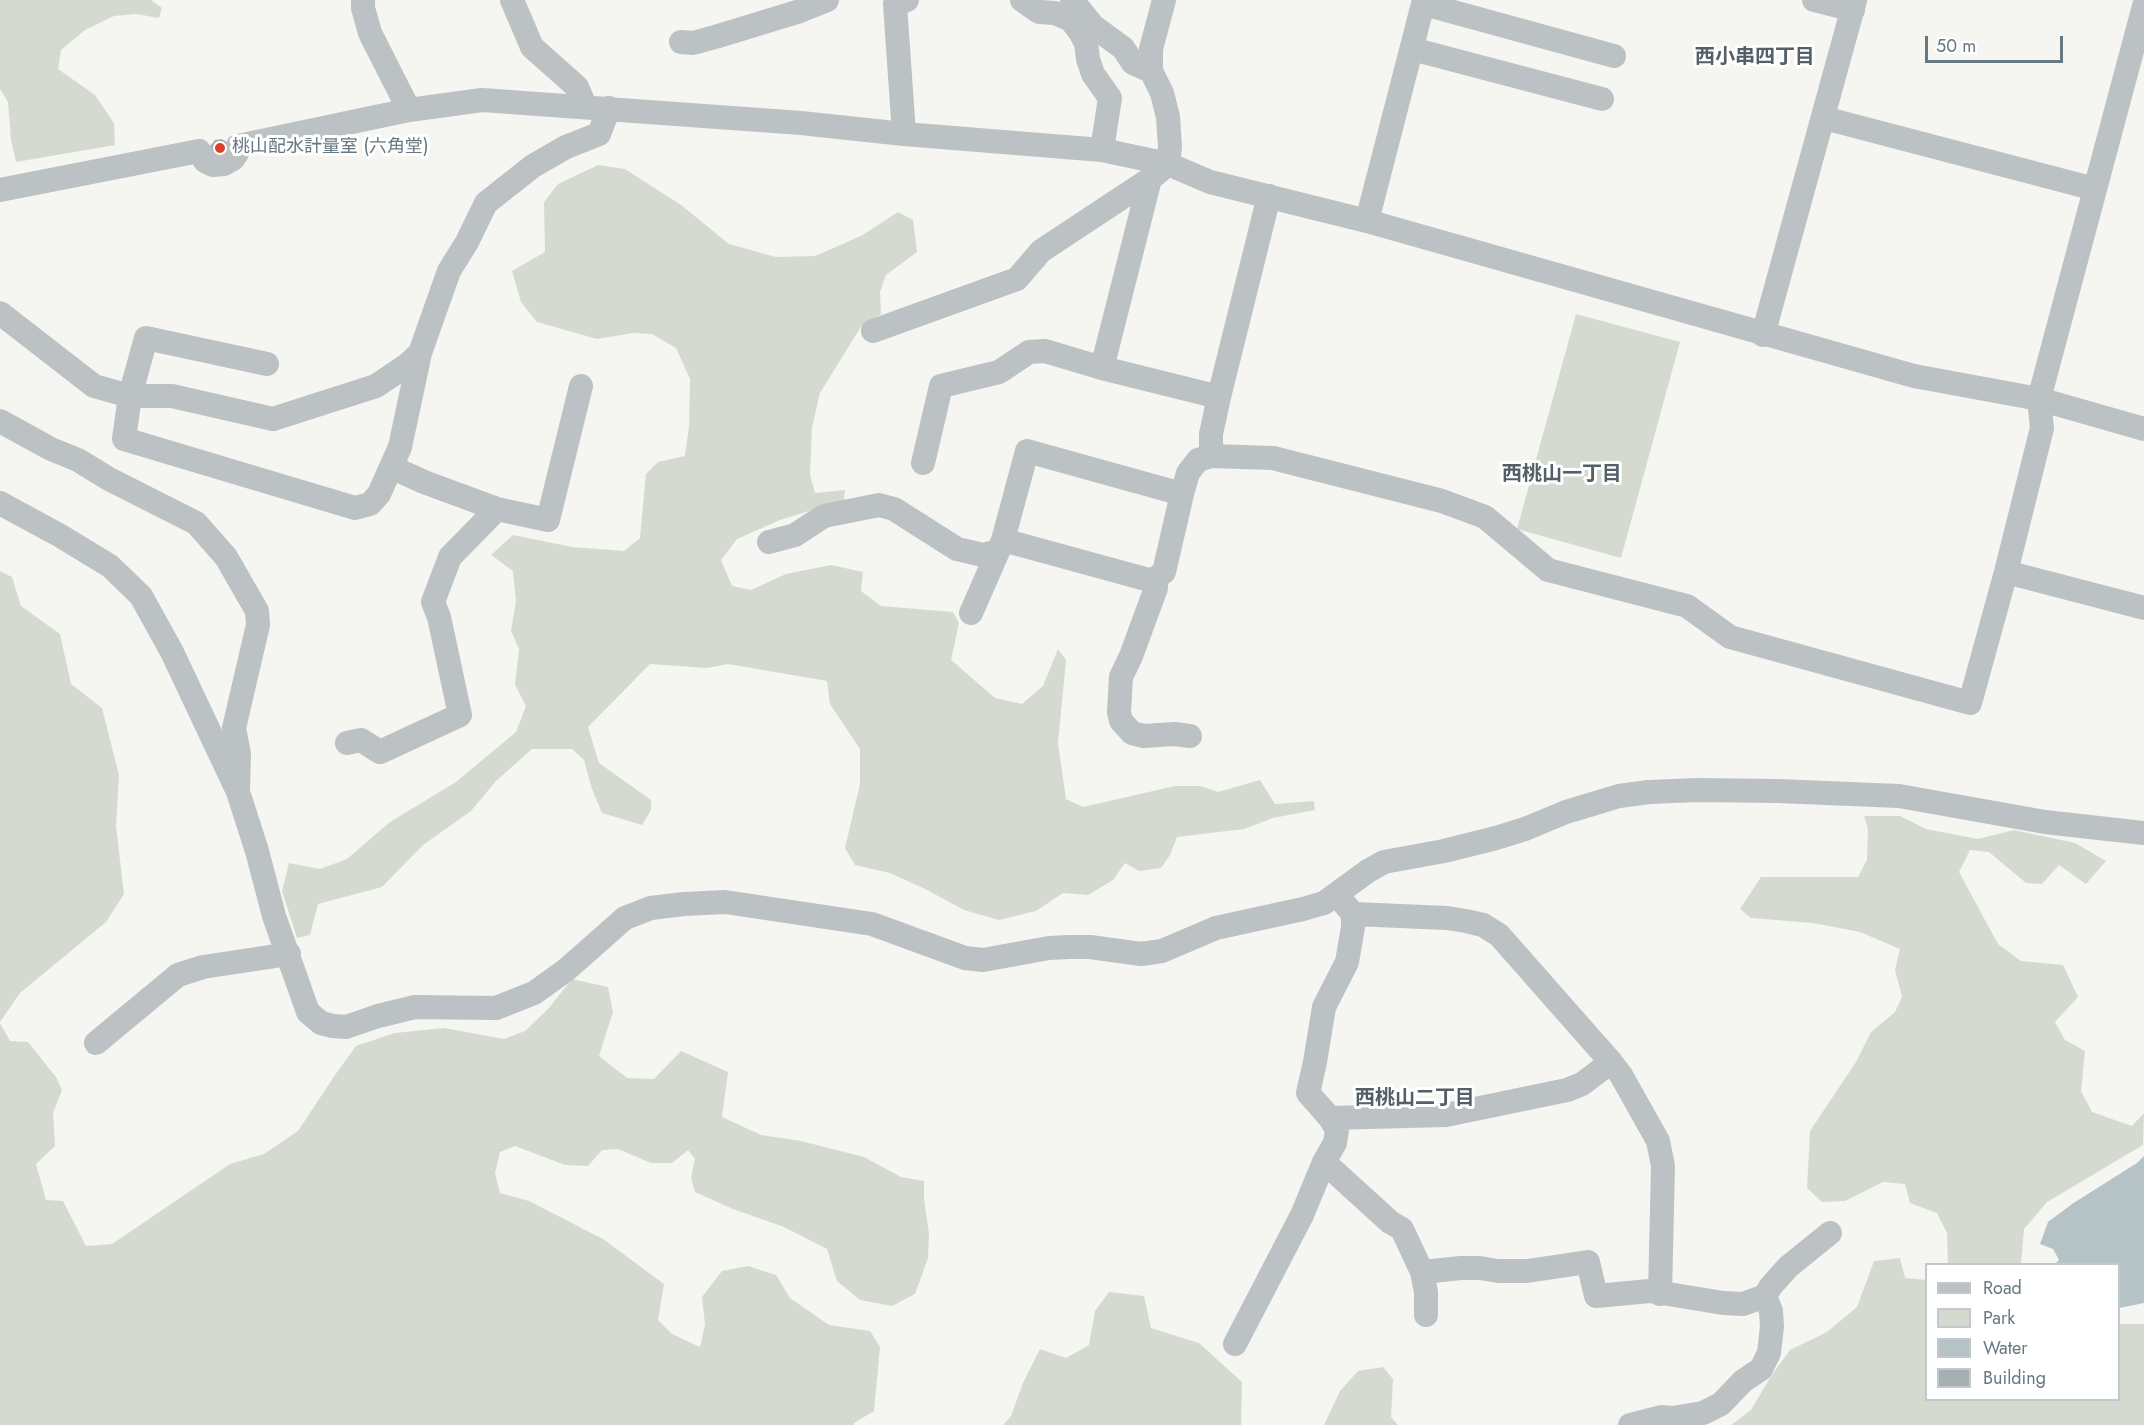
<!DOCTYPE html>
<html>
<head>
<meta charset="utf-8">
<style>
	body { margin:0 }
	#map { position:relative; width:2144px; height:1425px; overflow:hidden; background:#f5f5f2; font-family:Jost,sans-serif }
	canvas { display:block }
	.legend { position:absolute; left:1925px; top:1263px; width:195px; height:138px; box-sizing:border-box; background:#fff; border:2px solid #c2c9cd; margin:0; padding:8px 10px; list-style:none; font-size:18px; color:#667881 }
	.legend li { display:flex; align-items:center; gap:12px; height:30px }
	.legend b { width:30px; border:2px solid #c2c9cd }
	.scale { position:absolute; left:1925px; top:36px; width:138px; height:27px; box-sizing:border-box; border:3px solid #667881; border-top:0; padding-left:8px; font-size:18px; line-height:21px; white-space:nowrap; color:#667881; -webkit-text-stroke:4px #fff; paint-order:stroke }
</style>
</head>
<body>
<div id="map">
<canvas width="2144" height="1425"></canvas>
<ul class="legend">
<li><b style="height:8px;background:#bcc1c3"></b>Road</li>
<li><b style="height:16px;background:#d5dad1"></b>Park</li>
<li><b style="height:16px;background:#b5c3c6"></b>Water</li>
<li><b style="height:16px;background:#a6afb2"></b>Building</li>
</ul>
<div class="scale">50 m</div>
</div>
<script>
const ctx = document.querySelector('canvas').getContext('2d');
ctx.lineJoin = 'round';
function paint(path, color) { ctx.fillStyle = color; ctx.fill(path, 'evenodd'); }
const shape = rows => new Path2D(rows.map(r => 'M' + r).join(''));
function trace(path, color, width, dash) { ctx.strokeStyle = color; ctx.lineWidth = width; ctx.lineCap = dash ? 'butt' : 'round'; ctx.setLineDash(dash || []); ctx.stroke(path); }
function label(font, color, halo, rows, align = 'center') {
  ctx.font = font + ' Jost,"Noto Sans JP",sans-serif'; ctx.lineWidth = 6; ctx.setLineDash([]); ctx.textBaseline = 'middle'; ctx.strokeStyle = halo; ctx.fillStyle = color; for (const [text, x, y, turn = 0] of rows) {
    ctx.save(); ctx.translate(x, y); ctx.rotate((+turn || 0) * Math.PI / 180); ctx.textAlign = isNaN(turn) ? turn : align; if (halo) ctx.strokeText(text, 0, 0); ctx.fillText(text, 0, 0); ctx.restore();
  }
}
const green = shape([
	[0,0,151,0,162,8,159,18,136,14,114,16,85,30,61,50,58,69,95,95,114,123,115,145,16,162,11,140,8,102,0,89],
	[598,165,625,169,681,205,729,244,776,257,815,256,861,236,898,212,913,220,917,252,886,275,880,292,881,314,860,328,820,393,812,427,810,475,815,493,845,490,844,500,780,520,737,539,721,560,732,586,751,590,786,574,831,565,863,572,861,591,881,606,953,612,959,623,951,660,995,698,1022,704,1043,686,1058,649,1066,660,1058,743,1066,799,1083,807,1175,786,1200,786,1218,792,1260,780,1275,804,1314,801,1315,810,1273,818,1244,829,1177,837,1170,855,1161,868,1139,871,1125,863,1113,880,1088,895,1063,893,1036,911,999,920,964,910,925,889,890,873,855,865,845,848,860,784,860,749,830,704,827,681,728,664,707,668,650,664,588,727,599,763,651,800,651,810,642,825,602,813,592,789,584,760,572,749,532,749,496,781,471,811,423,845,382,887,318,904,310,935,297,938,282,891,289,863,320,869,347,859,390,822,456,782,516,732,526,706,515,685,519,649,511,631,516,601,513,571,491,555,513,535,572,547,624,551,640,538,646,474,658,462,685,456,689,426,690,379,676,348,652,334,633,333,597,339,537,322,521,302,512,271,545,252,544,202,558,184],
	[1576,314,1680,342,1621,558,1517,529],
	[0,571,12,577,21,606,60,634,71,684,102,708,119,775,116,826,124,894,106,922,20,993,0,1022],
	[1864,816,1900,816,1926,829,1978,839,2014,830,2075,843,2106,861,2086,884,2059,865,2042,884,2026,883,1989,852,1970,850,1959,872,1998,944,2021,961,2063,965,2078,997,2055,1022,2065,1040,2085,1051,2081,1091,2092,1112,2132,1126,2144,1113,2143,1145,2047,1202,2024,1229,2021,1264,1948,1264,1947,1233,1937,1213,1910,1203,1905,1184,1883,1182,1845,1201,1822,1202,1807,1188,1810,1131,1856,1062,1871,1032,1895,1012,1902,997,1895,970,1900,949,1860,932,1813,923,1751,918,1740,909,1761,877,1858,877,1867,860,1868,829],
	[572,979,608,987,613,1012,599,1056,627,1078,654,1079,681,1051,728,1072,722,1117,761,1135,801,1141,864,1157,901,1177,924,1181,924,1199,929,1234,928,1258,915,1294,892,1306,860,1300,837,1281,827,1249,784,1227,733,1209,695,1192,691,1178,695,1159,688,1150,672,1163,651,1163,618,1149,602,1150,588,1166,565,1165,515,1146,500,1152,495,1173,500,1193,529,1201,603,1239,664,1284,658,1320,672,1334,700,1347,705,1325,702,1297,722,1271,748,1266,776,1275,790,1298,829,1325,870,1331,880,1347,874,1411,854,1423,854,1425,0,1425,0,1023,10,1041,28,1042,56,1077,62,1090,53,1113,55,1146,36,1164,46,1200,63,1201,86,1246,112,1244,230,1164,264,1154,298,1131,335,1075,356,1046,395,1033,444,1028,504,1039,525,1031,548,1009],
	[1900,1258,1905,1278,1926,1280,1926,1400,2118,1400,2119,1324,2144,1324,2144,1425,1731,1425,1751,1410,1771,1376,1790,1350,1827,1332,1857,1307,1874,1261],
	[1109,1292,1144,1296,1151,1328,1199,1343,1242,1382,1241,1425,1003,1425,1011,1416,1023,1383,1040,1349,1066,1358,1089,1345,1095,1311],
	[1383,1367,1393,1379,1391,1417,1398,1425,1324,1425,1340,1391,1358,1371]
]);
const water = shape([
	[2144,1156,2144,1303,2119,1308,2118,1264,2055,1264,2059,1260,2053,1249,2040,1244,2048,1222,2072,1204,2137,1163]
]);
const building = shape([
	[222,139,228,143,229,150,212,154,210,146,215,140]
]);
const minor = shape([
	[363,0,363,8,370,33,409,110],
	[512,0,532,47,577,87,585,106],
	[1022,0,1039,12,1055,13,1071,20,1080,32,1086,43,1088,59,1093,74,1110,98,1102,150],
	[1072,0,1093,26,1123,48,1133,63,1151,71],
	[1814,0,1853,10],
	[1424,4,1614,56],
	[681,42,693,43,715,37,797,12,827,0],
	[1412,49,1602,99],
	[1824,118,2095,189],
	[904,134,895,4,907,0],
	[0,190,199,151,205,161,213,165,224,164,233,159,237,153,238,146,409,110,482,100,801,123,904,134,1102,150,1168,164,1210,182,1367,221,1914,376,2039,399,2144,429],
	[1367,221,1424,0],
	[0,313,94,386,130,396,172,396,273,419,376,386,407,365,420,353],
	[873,331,1017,279,1041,251,1150,179],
	[1763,335,1855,0],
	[267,364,146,338,130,396,124,439,355,508,370,504,379,494,400,447,420,353,449,271,467,242,486,203,533,166,566,147,599,134,609,108],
	[1102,368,1150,179,1168,164,1170,147,1168,117,1162,93,1151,71,1151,49,1164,0],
	[0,421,51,449,78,460,109,479,196,523,226,557,257,611,258,625,234,728,239,754,238,789],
	[1027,451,1182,494,1164,572,1156,578,1149,580,1003,540,1027,451],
	[1211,456,1273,458,1442,501,1485,517,1548,570,1687,606,1730,637,1970,703,2006,572,2042,428,2039,399,2144,6],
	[923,463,941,386,999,372,1029,352,1045,351,1102,368,1219,397],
	[391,467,424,482,497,509,548,520,581,386],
	[1182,494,1188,473,1198,460,1211,456,1211,434,1219,397,1269,196],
	[0,503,59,535,110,566,141,596,172,652,238,792,257,851,274,916,308,1012,321,1023,333,1026,346,1027,378,1016,415,1007,496,1008,534,993,566,970,625,918,651,908,684,904,725,902,872,924,965,958,983,960,1049,948,1069,947,1090,947,1141,954,1162,951,1216,928,1303,909,1324,903,1368,871,1384,862,1444,851,1496,838,1525,829,1566,812,1619,796,1649,792,1697,790,1777,791,1899,796,2045,822,2144,833],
	[769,542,795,535,824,516,879,505,894,509,957,549,983,555,998,551],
	[2006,572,2144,608],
	[1156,578,1156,588,1131,656,1121,677,1119,712,1121,721,1132,733,1144,736,1174,734,1190,736],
	[971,613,1003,540],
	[347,743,361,740,380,752,460,715,439,617,433,602,450,557,497,509],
	[1353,914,1447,918,1466,921,1483,925,1499,935,1611,1062,1621,1075,1658,1141,1663,1166,1660,1294],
	[96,1043,178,975,203,967,289,954],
	[1330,1118,1446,1115,1567,1090,1582,1084,1611,1062],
	[1324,1162,1390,1222,1402,1229,1422,1272,1426,1292,1426,1315],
	[1422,1272,1461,1268,1480,1268,1498,1271,1527,1271,1588,1262,1596,1296,1650,1291,1723,1303,1743,1304,1765,1296,1771,1286,1788,1267,1830,1233],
	[1235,1344,1302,1215,1324,1162,1335,1143,1337,1130,1330,1118,1308,1093,1315,1062,1324,1007,1347,962,1353,927,1353,914,1343,902],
	[1630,1425,1661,1417,1673,1418,1703,1413,1721,1404,1743,1381,1761,1369,1769,1353,1772,1326,1771,1311,1765,1296]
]);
const markers = [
	[220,148,6,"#da412d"]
];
const poiNames = [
	["桃山配水計量室 (六角堂)",232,148]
];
const neighbourhoodNames = [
	["西小串四丁目",1755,58],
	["西桃山一丁目",1562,475],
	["西桃山二丁目",1415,1099]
];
paint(green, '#d5dad1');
paint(water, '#b5c3c6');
paint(building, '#a6afb2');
trace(minor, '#bcc1c3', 24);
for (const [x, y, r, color] of markers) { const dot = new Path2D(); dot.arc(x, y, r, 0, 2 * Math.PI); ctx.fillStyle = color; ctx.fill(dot); trace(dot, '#fff', 2); }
label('18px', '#667881', '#fff', poiNames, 'left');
label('bold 20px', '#536067', '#fff', neighbourhoodNames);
</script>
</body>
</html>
